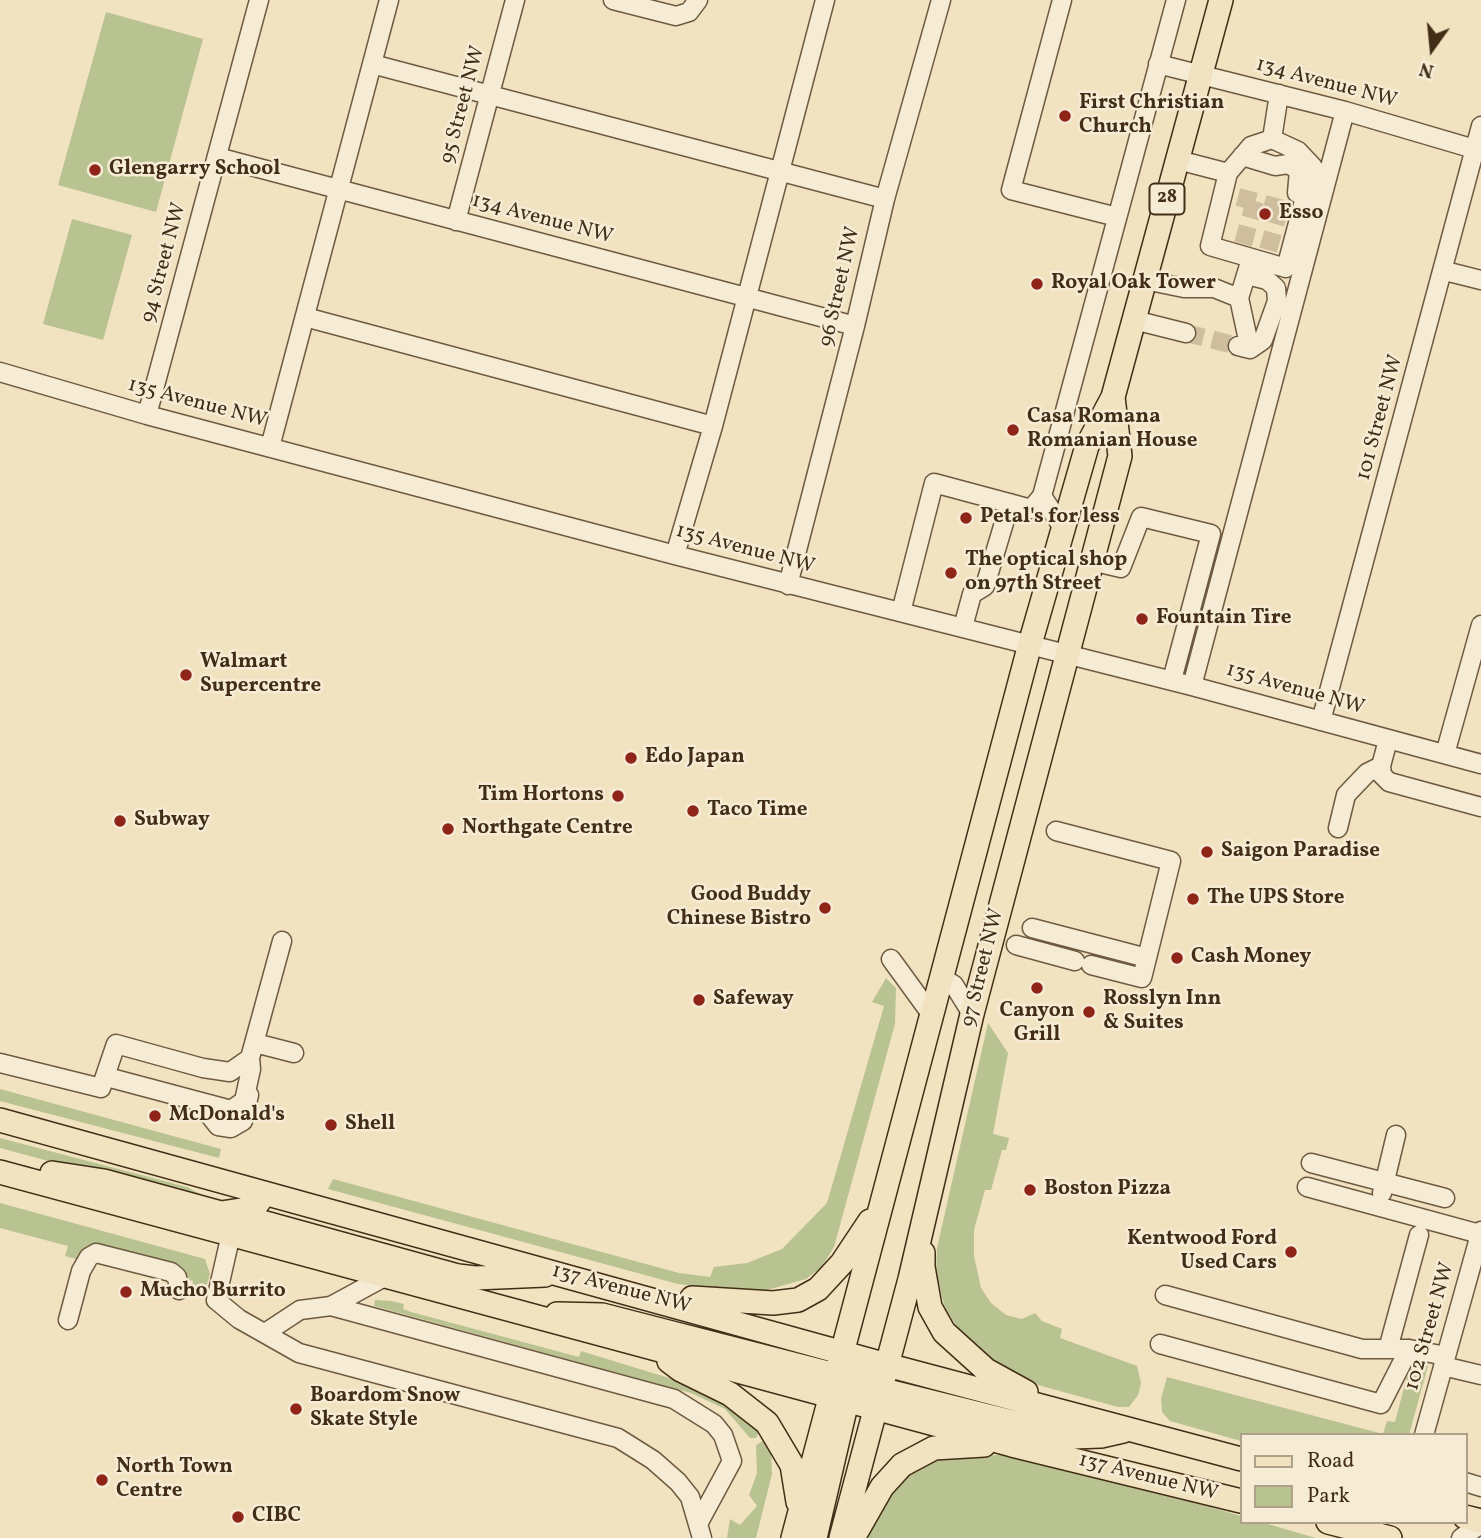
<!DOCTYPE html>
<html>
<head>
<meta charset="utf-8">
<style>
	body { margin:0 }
	#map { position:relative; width:1481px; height:1538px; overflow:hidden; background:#f1e2c0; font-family:Vollkorn,serif }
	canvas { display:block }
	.legend { position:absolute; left:1240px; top:1433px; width:228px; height:91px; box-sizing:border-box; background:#f6ecd6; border:2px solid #aea089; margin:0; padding:9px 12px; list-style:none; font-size:21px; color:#422d16 }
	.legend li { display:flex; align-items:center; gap:14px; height:35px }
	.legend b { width:35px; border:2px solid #aea089 }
	.north { position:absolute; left:1397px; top:14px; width:70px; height:70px; -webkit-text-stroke:5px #f6ecd6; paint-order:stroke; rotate:195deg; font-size:19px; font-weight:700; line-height:28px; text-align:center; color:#422d16 }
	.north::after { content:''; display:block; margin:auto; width:24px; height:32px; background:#422d16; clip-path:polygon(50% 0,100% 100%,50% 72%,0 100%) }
</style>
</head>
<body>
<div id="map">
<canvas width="1481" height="1538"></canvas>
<ul class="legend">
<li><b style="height:9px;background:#f1e2c0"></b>Road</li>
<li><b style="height:19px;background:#b9c392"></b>Park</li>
</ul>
<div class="north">N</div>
</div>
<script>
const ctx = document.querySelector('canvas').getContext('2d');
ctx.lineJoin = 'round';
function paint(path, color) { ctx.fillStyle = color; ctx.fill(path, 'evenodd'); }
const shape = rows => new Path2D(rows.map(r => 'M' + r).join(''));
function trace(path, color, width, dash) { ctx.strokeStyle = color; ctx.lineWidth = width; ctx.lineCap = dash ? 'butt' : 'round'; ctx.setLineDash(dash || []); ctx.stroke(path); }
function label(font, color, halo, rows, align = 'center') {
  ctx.font = font + ' Vollkorn,serif'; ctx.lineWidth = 5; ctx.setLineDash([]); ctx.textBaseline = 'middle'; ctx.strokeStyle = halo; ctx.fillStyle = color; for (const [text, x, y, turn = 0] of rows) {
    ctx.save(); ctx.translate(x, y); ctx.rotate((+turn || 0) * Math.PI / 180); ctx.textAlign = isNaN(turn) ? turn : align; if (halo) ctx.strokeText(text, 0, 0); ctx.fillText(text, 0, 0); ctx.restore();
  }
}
const green = shape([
	[106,12,203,39,156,212,58,185],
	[72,219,132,235,103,340,43,324],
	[886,978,896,988,895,1024,834,1247,822,1267,806,1279,767,1290,739,1291,678,1284,328,1189,333,1179,679,1273,710,1277,714,1267,747,1263,782,1249,827,1203,884,1006,872,1002],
	[988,1023,1008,1053,993,1134,1009,1138,1006,1150,1002,1150,991,1190,985,1190,974,1230,974,1256,981,1288,991,1303,1006,1315,1022,1319,1035,1313,1042,1321,1062,1329,1060,1338,1137,1366,1141,1383,1138,1395,1129,1407,1118,1407,1027,1382,973,1352,945,1308,936,1274,937,1248],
	[0,1089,221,1149,219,1158,0,1101],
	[0,1138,187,1187,215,1202,211,1205,0,1148],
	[0,1203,205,1259,210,1274,203,1297,190,1293,193,1281,185,1279,183,1272,79,1260,65,1256,68,1246,0,1228],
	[375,1300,391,1301,404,1304,403,1309,411,1312,579,1357,581,1351,682,1382,718,1398,761,1427,756,1438,750,1438,725,1409,691,1393,374,1306],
	[1411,1361,1428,1366,1409,1435,1241,1435,1241,1441,1170,1421,1162,1412,1161,1399,1167,1377,1383,1434,1387,1421,1395,1422],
	[765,1440,771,1450,772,1474,756,1538,727,1538,730,1519,740,1525,757,1506,749,1495,757,1473,756,1445],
	[1001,1455,1148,1489,1241,1516,1241,1522,1261,1522,1316,1538,864,1538,870,1520,912,1468,934,1457]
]);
const minorTunnel = shape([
	[1238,197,1287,210],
	[1243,244,1255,201],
	[1268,250,1280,208],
	[1186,333,1238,346]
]);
const minor = shape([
	[613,0,676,16,689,12,698,0],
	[1062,0,1011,190,1117,217],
	[372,64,885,199],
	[1158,64,1345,111,1481,151],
	[1272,139,1298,151,1313,167,1286,268,1210,246,1228,173,1251,146,1272,139,1279,94],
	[1242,156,1275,166,1288,164,1299,170,1297,193],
	[217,157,855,326],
	[1178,160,1228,173],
	[456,221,515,0],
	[1445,271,1481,280],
	[1145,280,1184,288,1214,288,1239,298,1251,259],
	[1239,298,1250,349],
	[305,317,713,426,825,0],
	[1134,320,1186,333],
	[1238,346,1250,349,1263,340,1277,301,1276,288,1267,280,1247,275],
	[0,372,147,415,675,555,1192,686,1481,764],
	[147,415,259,0],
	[270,447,389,0],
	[1063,528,1042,496,1176,0],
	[675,555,713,426],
	[1091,561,1121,568,1141,517,1211,534,1172,680],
	[788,585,855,326,885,199,941,0],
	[901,612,934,483,1031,509,1042,496],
	[963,627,972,594,985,586,1010,503],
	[1192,686,1345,111],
	[1321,721,1481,126],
	[1388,740,1381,766,1382,775,1389,782,1481,807],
	[1445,754,1481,625],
	[1338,828,1346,795,1367,773,1381,766],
	[1032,928,1147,958,1171,861,1056,831],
	[1016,945,1075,961],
	[891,959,931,1014],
	[1091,965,1142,978,1147,958],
	[941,977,954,985,972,1014],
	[255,1043,294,1053],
	[0,1063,101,1088,116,1044,203,1068,230,1072,250,1058,282,941],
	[107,1077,231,1110,244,1101,251,1069,250,1058],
	[199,1102,218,1126,231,1128,243,1121,249,1095],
	[1311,1163,1445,1198],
	[1307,1187,1480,1234],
	[1382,1193,1396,1135],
	[231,1234,216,1300,239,1319,299,1353,618,1438,653,1460,678,1482,690,1497,702,1538],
	[1165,1295,1362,1349,1409,1349,1446,1356],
	[331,1306,388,1275],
	[68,1320,81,1271,89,1257,96,1253,171,1272,177,1277,179,1290],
	[265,1333,300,1310,331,1306,674,1399,714,1424,723,1435,732,1461,698,1524],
	[1160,1344,1381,1404,1409,1349],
	[1388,1349,1419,1235],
	[1443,1366,1481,1375],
	[1424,1435,1481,1231],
	[1465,1482,1481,1487],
	[1461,1538,1481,1524]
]);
const major = shape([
	[0,1120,887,1365,1241,1459],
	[0,1172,1012,1445,1241,1501],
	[52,1173,104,1181,221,1213,254,1208,260,1200],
	[231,1234,245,1224,262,1222,458,1276,475,1278,545,1275],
	[923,1253,923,1267,930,1307,944,1332,986,1370,1026,1392],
	[692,1298,773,1303,798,1300,818,1289,842,1263,870,1221],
	[557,1314,602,1315,835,1375,861,1373,887,1365],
	[669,1361,681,1370,730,1394,767,1423,792,1465,798,1502],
	[867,1386,1072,1437,1101,1436,1123,1431],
	[1465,1517,1481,1521],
	[1328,1522,1390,1538],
	[793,1538,1030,644,1087,446,1113,397,1221,0],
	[815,1538,850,1388],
	[841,1538,910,1279,972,1014,1120,456,1113,397],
	[853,1538,882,1487,902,1465,934,1448,984,1445]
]);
const markers = [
	[1065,116,7,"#8f2418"],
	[95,170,7,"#8f2418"],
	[1265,214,7,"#8f2418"],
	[1037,284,7,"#8f2418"],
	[1013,430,7,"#8f2418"],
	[966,518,7,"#8f2418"],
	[951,573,7,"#8f2418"],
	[1142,619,7,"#8f2418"],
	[186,675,7,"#8f2418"],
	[631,758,7,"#8f2418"],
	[618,796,7,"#8f2418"],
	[693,811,7,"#8f2418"],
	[120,821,7,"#8f2418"],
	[448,829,7,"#8f2418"],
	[1207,852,7,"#8f2418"],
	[1193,899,7,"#8f2418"],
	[825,908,7,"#8f2418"],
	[1177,958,7,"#8f2418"],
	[1037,988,7,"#8f2418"],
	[699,1000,7,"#8f2418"],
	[1089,1012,7,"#8f2418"],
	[155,1116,7,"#8f2418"],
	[331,1125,7,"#8f2418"],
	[1030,1190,7,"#8f2418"],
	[1291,1252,7,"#8f2418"],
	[126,1292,7,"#8f2418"],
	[296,1409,7,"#8f2418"],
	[102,1480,7,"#8f2418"],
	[238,1517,7,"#8f2418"]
];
const shields = [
	[1167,199,35]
];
const shieldNames = [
	["28",1167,199]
];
const streetNames = [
	["134 Avenue NW",1326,84,15],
	["95 Street NW",464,105,-75],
	["134 Avenue NW",542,220,15],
	["94 Street NW",165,263,-75],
	["96 Street NW",841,287,-77],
	["135 Avenue NW",197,404,15],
	["101 Street NW",1381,418,-75],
	["135 Avenue NW",745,550,15],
	["135 Avenue NW",1295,690,16],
	["97 Street NW",984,968,-76],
	["137 Avenue NW",621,1290,15],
	["102 Street NW",1431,1327,-74],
	["137 Avenue NW",1148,1478,14]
];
const poiNames = [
	["First Christian",1079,104],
	["Church",1079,128],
	["Glengarry School",109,170],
	["Esso",1279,214],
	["Royal Oak Tower",1051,284],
	["Casa Romana",1027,418],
	["Romanian House",1027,442],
	["Petal's for less",980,518],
	["The optical shop",965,561],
	["on 97th Street",965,585],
	["Fountain Tire",1156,619],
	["Walmart",200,663],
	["Supercentre",200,687],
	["Edo Japan",645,758],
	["Tim Hortons",604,796,"right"],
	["Taco Time",707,811],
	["Subway",134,821],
	["Northgate Centre",462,829],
	["Saigon Paradise",1221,852],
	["Good Buddy",811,896,"right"],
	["Chinese Bistro",811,920,"right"],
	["The UPS Store",1207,899],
	["Cash Money",1191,958],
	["Safeway",713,1000],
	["Rosslyn Inn",1103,1000],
	["& Suites",1103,1024],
	["Canyon",1037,1012,"center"],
	["Grill",1037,1036,"center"],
	["McDonald's",169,1116],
	["Shell",345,1125],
	["Boston Pizza",1044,1190],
	["Kentwood Ford",1277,1240,"right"],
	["Used Cars",1277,1264,"right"],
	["Mucho Burrito",140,1292],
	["Boardom Snow",310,1397],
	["Skate Style",310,1421],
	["North Town",116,1468],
	["Centre",116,1492],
	["CIBC",252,1517]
];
paint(green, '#b9c392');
trace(minorTunnel, '#cebe9e', 18, [18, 9]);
trace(minor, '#6e5a40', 21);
trace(major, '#422d16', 26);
trace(minor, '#f6ecd6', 18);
trace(major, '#f1e2c0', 23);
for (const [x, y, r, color] of markers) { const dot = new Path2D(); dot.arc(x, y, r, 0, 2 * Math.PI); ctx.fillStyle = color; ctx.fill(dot); trace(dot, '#f6ecd6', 2.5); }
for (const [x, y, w] of shields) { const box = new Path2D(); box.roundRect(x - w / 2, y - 15.5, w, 31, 5); ctx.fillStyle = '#f6ecd6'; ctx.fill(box); trace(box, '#422d16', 2); }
label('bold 19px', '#422d16', null, shieldNames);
label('21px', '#422d16', '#f6ecd6', streetNames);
label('bold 21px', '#422d16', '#f6ecd6', poiNames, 'left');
</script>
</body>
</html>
